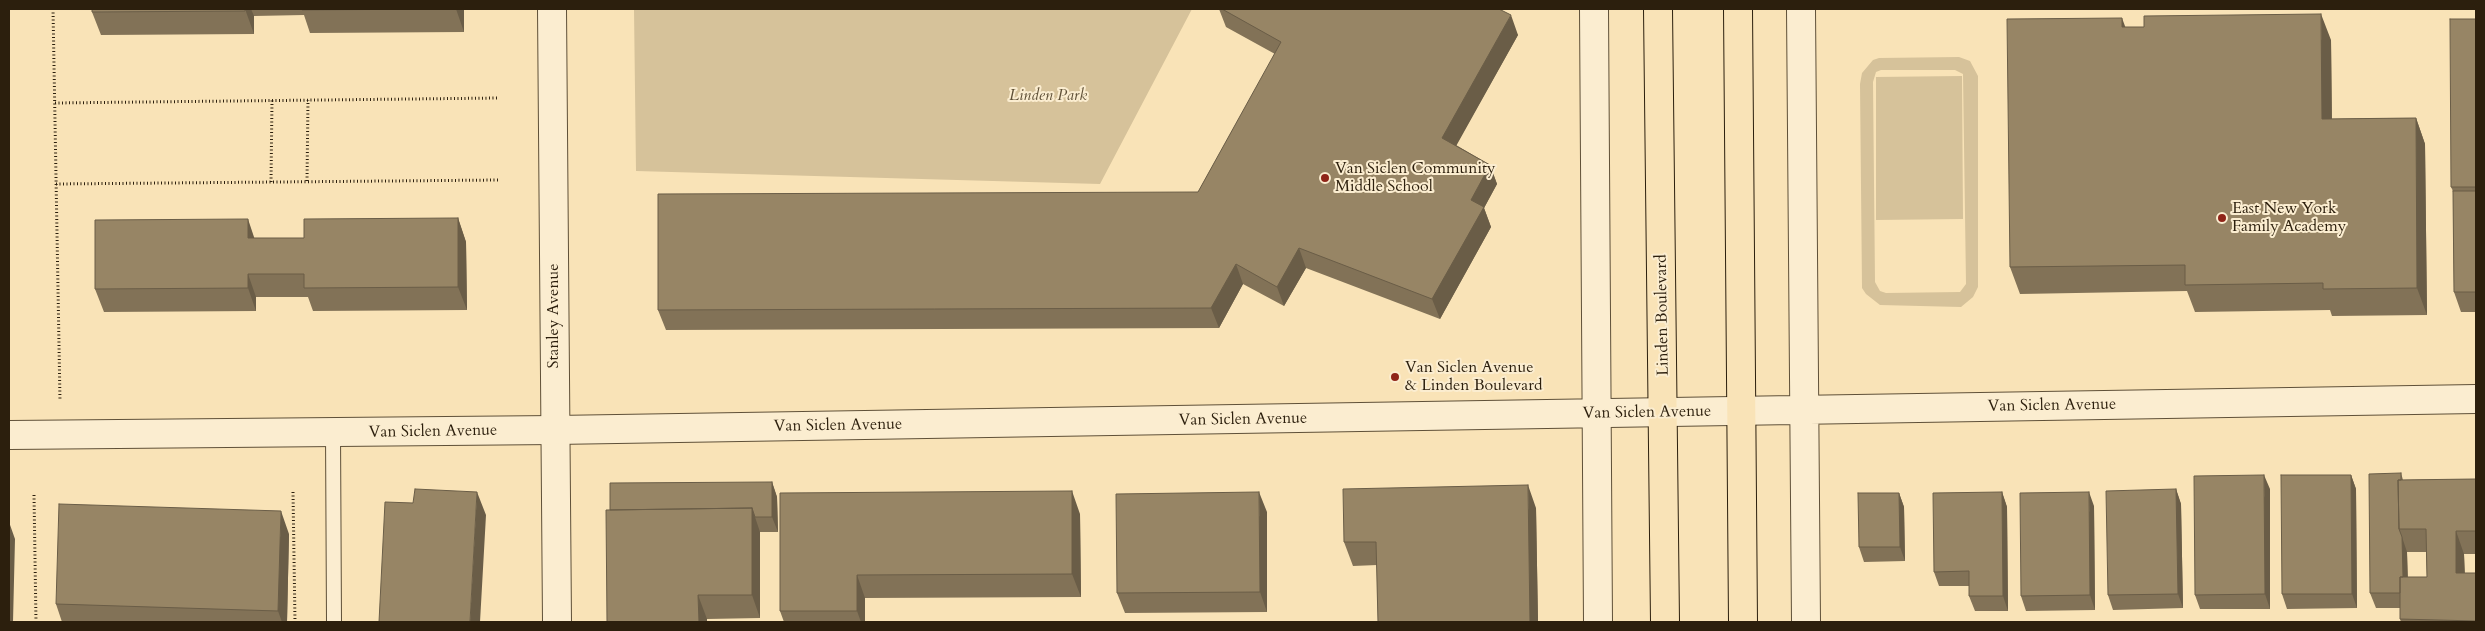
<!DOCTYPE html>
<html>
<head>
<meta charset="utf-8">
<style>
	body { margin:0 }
	#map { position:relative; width:2485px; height:631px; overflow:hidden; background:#f9e3b7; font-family:Cardo,serif }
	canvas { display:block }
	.frame { position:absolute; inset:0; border:10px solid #2c1f0d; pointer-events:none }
</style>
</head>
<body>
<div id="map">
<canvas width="2485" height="631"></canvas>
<div class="frame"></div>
</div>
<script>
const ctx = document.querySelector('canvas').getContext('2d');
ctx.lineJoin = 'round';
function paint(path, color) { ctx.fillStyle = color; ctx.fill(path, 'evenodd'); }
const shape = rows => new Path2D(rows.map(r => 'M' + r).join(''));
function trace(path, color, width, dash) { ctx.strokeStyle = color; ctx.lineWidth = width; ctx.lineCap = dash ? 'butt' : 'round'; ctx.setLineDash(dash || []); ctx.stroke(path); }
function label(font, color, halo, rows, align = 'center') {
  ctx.font = font + ' Cardo,serif'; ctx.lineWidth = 4; ctx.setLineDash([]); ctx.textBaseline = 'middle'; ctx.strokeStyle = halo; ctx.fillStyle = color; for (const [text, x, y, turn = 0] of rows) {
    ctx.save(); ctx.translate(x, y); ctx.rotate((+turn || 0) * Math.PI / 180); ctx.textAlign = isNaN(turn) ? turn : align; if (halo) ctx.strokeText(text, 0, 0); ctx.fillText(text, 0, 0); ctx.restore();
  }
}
const green = shape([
	[634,9,1192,9,1100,184,636,171],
	[1959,57,1970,61,1978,76,1978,287,1973,297,1961,307,1880,305,1866,294,1862,288,1860,84,1862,73,1873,60,1879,58],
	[1881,70,1955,70,1963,74,1966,284,1960,292,1886,293,1880,291,1875,282,1873,82,1876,72],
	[1962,76,1963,219,1876,220,1876,77]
]);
const path = shape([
	[53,9,60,401],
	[55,103,499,98],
	[307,181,308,100],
	[271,182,272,100],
	[56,184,499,180],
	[293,492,295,622],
	[34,495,36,622]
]);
const service = shape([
	[333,432,334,622]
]);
const minor = shape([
	[552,9,557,622]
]);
const tertiary = shape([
	[1594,9,1598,622],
	[1801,9,1806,622],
	[9,435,555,430,2476,399]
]);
const trunk = shape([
	[1658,9,1665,622],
	[1738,9,1743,622]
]);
const wall = shape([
	[92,9,464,9,464,32,310,33,304,15,254,16,254,34,101,35,92,12],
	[1219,9,1499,9,1518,35,1456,145,1490,165,1497,184,1484,208,1491,227,1440,319,1306,268,1284,306,1243,284,1219,328,666,330,658,310,1198,192,1275,54,1226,27],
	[2476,19,2476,312,2461,312,2454,292,2453,191,2451,187],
	[2125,27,2331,40,2332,119,2416,118,2425,144,2427,315,2332,316,2330,310,2195,312,2187,291,2020,294,2010,267],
	[458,218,466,242,467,310,313,311,308,297,256,297,256,311,104,312,95,289,254,238,304,238],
	[2401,473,2403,480,2476,479,2476,554,2464,554,2465,573,2476,573,2476,622,2401,622,2400,619,2400,608,2376,608,2370,593],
	[2407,552,2426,552,2427,577,2408,577],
	[2351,475,2356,489,2357,608,2287,609,2282,594],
	[772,482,777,497,778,532,760,532,760,618,707,619,707,622,607,622,610,510],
	[2176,489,2181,504,2183,608,2113,610,2108,595],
	[2270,489,2270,609,2200,609,2195,595],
	[2002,492,2007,507,2008,611,1975,611,1969,596,1969,586,1939,586,1934,572],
	[780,493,1080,514,1081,597,865,598,865,622,784,622,780,611],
	[1899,493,1904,507,1905,561,1864,562,1859,547],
	[2094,506,2095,610,2026,611,2021,596],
	[1536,508,1538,622,1378,622,1377,565,1353,566,1344,542],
	[1267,512,1267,612,1125,613,1117,593],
	[289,534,287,622,62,622,56,604]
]);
const shadedWall = shape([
	[245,9,251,9,254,16,254,34],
	[456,9,464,9,464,32],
	[2321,14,2331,40,2332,145,2322,119],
	[1511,15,1518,35,1450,157,1442,138],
	[2122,18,2132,45,2122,27],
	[2416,118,2425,144,2427,315,2417,288],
	[1490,165,1497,184,1484,208,1491,227,1440,319,1432,299,1471,200],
	[458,218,466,242,467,310,458,287],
	[248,219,256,243,248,238],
	[1299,248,1306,268,1284,306,1277,287],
	[1236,264,1243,284,1219,328,1211,308],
	[248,274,256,297,256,311,248,288],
	[2264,475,2270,489,2270,609,2265,594],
	[2351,475,2356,489,2357,608,2352,594],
	[772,482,777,497,778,532,772,517],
	[1528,485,1536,508,1538,622,1530,622],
	[2176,489,2181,504,2183,608,2178,594],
	[1072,491,1080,514,1081,597,1072,574],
	[477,492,486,515,480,622,470,622],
	[1259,492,1267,512,1267,612,1260,592],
	[2002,492,2007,507,2008,611,2003,596],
	[2089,492,2094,506,2095,610,2090,595],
	[1899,493,1904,507,1905,561,1900,547],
	[752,508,760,532,760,618,752,595],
	[281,511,289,534,287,622,282,622,278,611],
	[9,522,15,539,13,622,9,622],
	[2456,531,2464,554,2465,597,2456,573],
	[2402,537,2407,552,2408,608,2403,593],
	[857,575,865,598,865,622,861,622,857,611],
	[698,595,707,619,707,622,699,622]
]);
const building = shape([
	[92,9,245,9,245,11,92,12,92,9],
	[302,9,438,9,302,10,302,9],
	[1222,9,1499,9,1511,15,1442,138,1490,165,1471,200,1484,207,1432,299,1299,248,1277,287,1236,264,1211,308,658,310,658,194,1198,192,1281,42,1222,9],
	[2321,14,2322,119,2416,118,2417,288,2323,289,2323,283,2185,285,2185,265,2010,267,2007,19,2122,18,2122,27,2144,27,2144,16,2321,14],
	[2450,19,2476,19,2476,187,2451,187,2450,19],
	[2453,191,2476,191,2476,292,2454,292,2453,191],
	[458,218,458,287,304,288,304,274,248,274,248,288,95,289,95,220,248,219,248,238,304,238,304,219,458,218],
	[2401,473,2401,480,2398,480,2399,529,2402,537,2403,577,2400,577,2400,593,2370,593,2369,474,2401,473],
	[2264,475,2265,594,2195,595,2194,476,2264,475],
	[2281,475,2351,475,2352,594,2282,594,2281,475],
	[2476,479,2476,531,2456,531,2456,573,2476,573,2476,621,2400,619,2400,577,2427,577,2426,529,2399,529,2398,480,2476,479],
	[772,482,772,517,755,517,752,508,610,510,610,483,772,482],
	[1528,485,1530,622,1378,622,1376,542,1344,542,1343,489,1528,485],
	[415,489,477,492,470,622,379,622,385,502,413,503,415,489],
	[2176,489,2178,594,2108,595,2106,491,2176,489],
	[1072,491,1072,574,857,575,857,611,780,611,780,493,1072,491],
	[1259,492,1260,592,1117,593,1116,494,1259,492],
	[2002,492,2003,596,1969,596,1969,571,1934,572,1933,493,2002,492],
	[2089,492,2090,595,2021,596,2020,493,2089,492],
	[1858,493,1899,493,1900,547,1859,547,1858,493],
	[59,504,281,511,278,611,56,604,59,504],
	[752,508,752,595,698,595,699,622,607,622,606,510,752,508]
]);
const markers = [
	[1325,178,5,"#8f2418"],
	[2222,218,5,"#8f2418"],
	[1395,377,5,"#8f2418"]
];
const parkNames = [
	["Linden Park",1048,96]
];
const poiNames = [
	["Van Siclen Community",1335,169],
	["Middle School",1335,187],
	["East New York",2232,209],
	["Family Academy",2232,227],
	["Van Siclen Avenue",1405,368],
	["& Linden Boulevard",1405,386]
];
const streetNames = [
	["Linden Boulevard",1663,315,-91],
	["Stanley Avenue",554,316,-90],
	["Van Siclen Avenue",2052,406,-1],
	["Van Siclen Avenue",1647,413,-1],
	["Van Siclen Avenue",1243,420,-1],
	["Van Siclen Avenue",838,426,-1],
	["Van Siclen Avenue",433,432,-1]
];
paint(green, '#d6c29a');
trace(service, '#5f5038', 16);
trace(minor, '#5f5038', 30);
trace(tertiary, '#5f5038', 30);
trace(trunk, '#2c1f0d', 30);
trace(path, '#2c1f0d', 3, [1, 2.5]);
trace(service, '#fbedd0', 14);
trace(minor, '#fbedd0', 28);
trace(tertiary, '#fbedd0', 28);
trace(trunk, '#f9e3b7', 28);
paint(wall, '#827257');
paint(shadedWall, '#6a5d47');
paint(building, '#978565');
trace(building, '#6a5d47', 1);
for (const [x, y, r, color] of markers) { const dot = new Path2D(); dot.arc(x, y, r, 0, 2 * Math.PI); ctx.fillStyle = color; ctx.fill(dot); trace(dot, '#fbedd0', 2); }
label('italic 16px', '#5f5037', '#fbedd0', parkNames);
label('16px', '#2c1f0d', '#fbedd0', poiNames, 'left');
label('16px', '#2c1f0d', '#fbedd0', streetNames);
</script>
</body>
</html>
